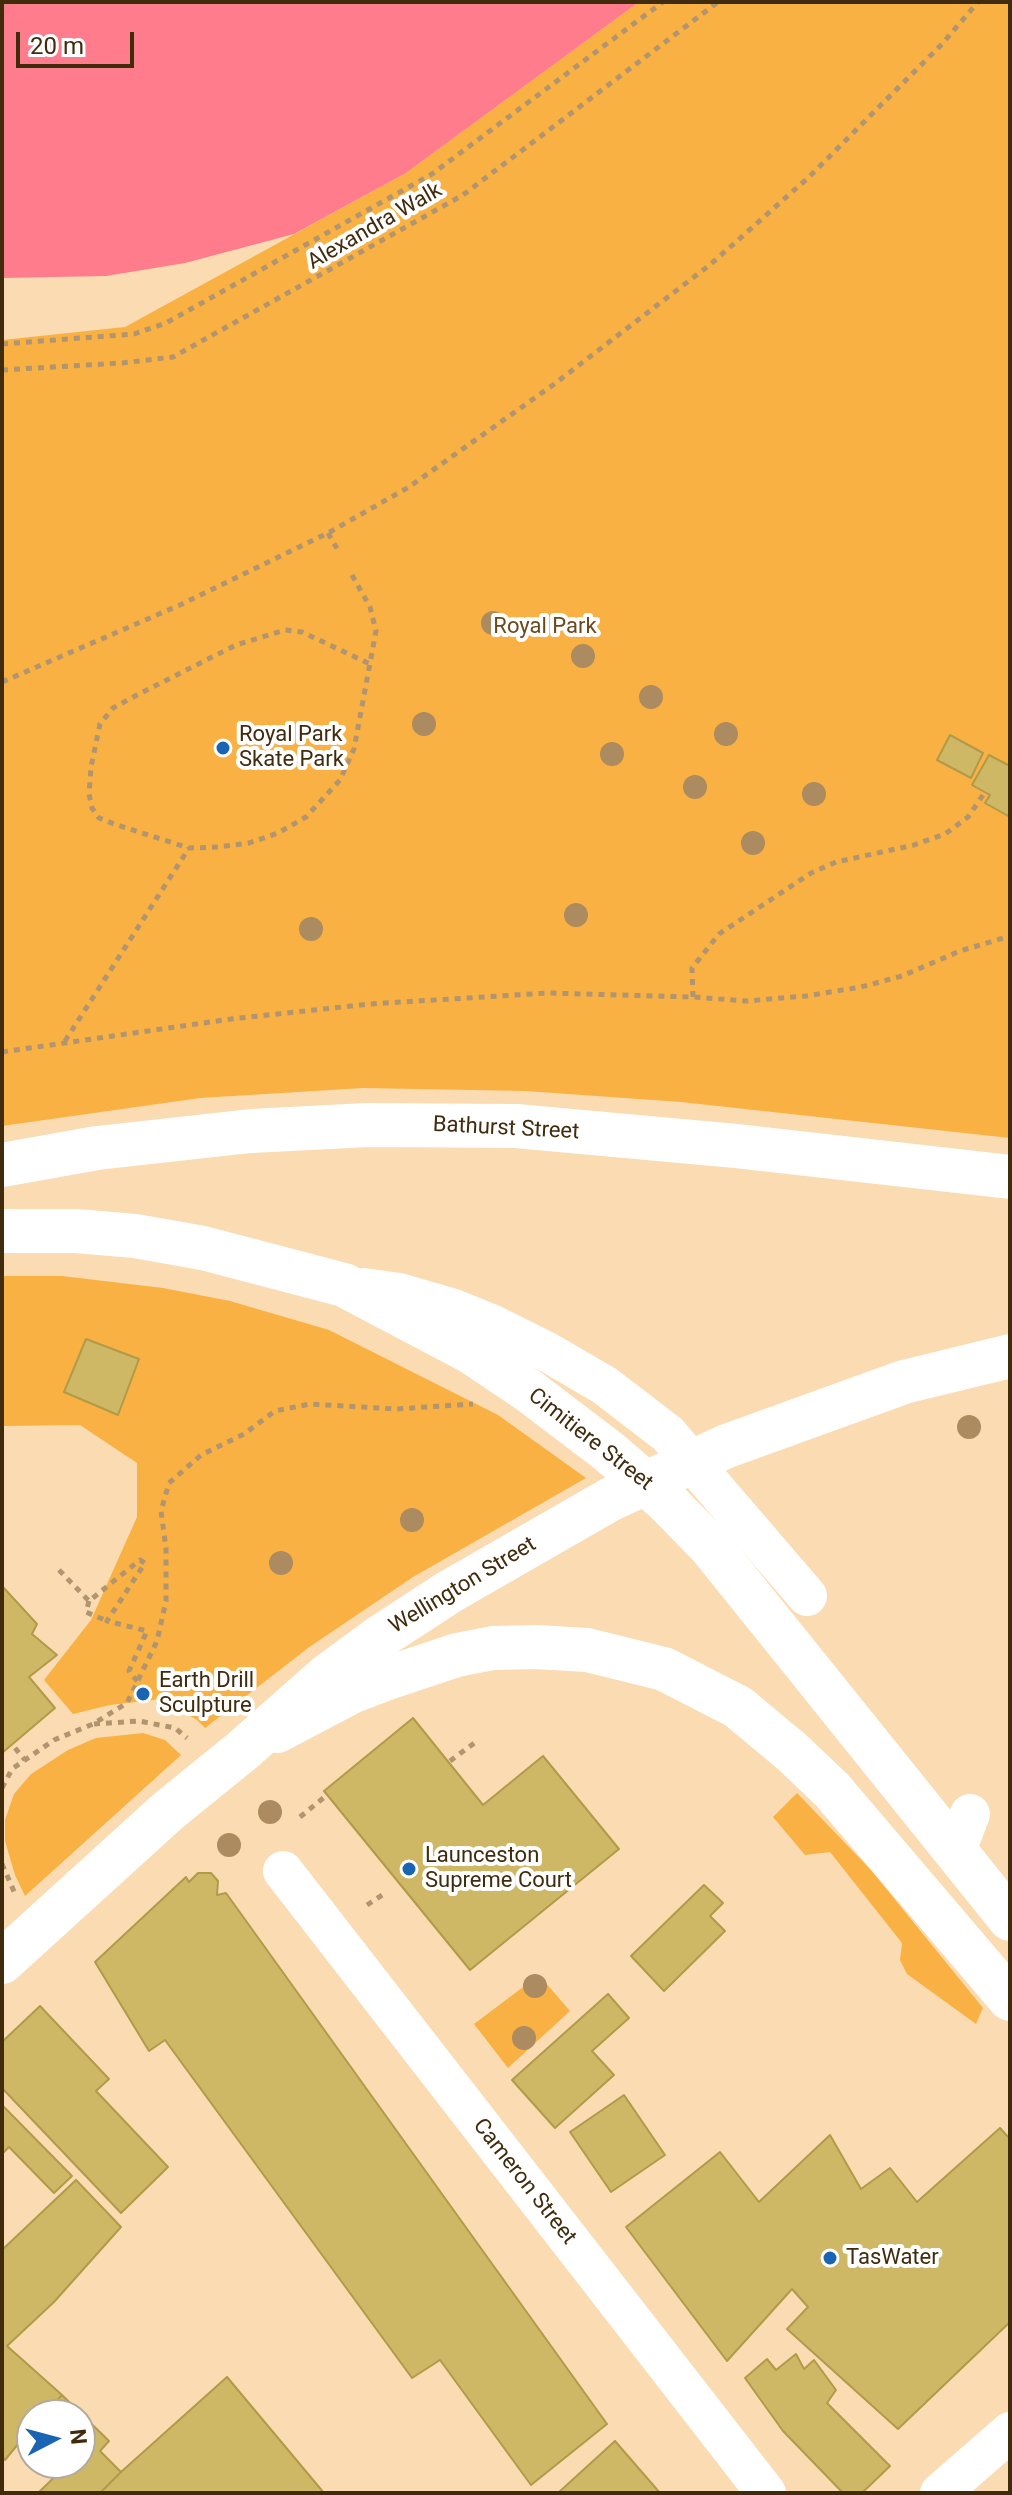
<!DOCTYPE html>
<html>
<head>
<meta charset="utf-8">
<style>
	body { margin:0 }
	#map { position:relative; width:1012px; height:2495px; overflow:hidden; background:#fadbb2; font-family:Roboto,sans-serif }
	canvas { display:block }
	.frame { position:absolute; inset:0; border:4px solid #402b0d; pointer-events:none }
	.north { position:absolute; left:16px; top:2399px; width:80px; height:80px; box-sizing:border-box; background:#fff; border:2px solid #b3aa9e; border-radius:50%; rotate:84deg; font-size:22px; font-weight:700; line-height:32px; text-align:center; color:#402b0d }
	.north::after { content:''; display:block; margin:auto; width:28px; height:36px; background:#1a64b4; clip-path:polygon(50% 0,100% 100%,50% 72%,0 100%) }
	.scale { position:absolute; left:16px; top:32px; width:118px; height:36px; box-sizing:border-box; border:4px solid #402b0d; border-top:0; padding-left:10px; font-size:24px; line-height:28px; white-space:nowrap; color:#402b0d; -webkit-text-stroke:6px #fff; paint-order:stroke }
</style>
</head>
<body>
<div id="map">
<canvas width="1012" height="2495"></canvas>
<div class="frame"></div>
<div class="north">N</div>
<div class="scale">20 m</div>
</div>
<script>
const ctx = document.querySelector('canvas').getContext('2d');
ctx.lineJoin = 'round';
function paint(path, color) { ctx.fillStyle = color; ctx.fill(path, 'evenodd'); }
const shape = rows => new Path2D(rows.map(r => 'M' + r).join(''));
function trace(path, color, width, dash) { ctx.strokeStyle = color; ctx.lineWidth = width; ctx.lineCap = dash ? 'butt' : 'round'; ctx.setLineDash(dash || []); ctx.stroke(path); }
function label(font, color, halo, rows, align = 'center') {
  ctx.font = font + ' Roboto,sans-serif'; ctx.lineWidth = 8; ctx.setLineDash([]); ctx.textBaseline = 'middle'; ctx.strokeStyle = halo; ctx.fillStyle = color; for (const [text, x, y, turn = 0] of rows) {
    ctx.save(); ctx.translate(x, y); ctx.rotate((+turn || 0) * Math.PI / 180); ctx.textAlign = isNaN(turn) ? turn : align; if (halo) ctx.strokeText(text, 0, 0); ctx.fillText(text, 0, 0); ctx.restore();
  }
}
const green = shape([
	[639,2,1010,2,1010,1138,681,1102,526,1091,363,1088,200,1098,2,1126,2,340,125,327,406,173],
	[2,1276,62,1276,163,1288,230,1301,329,1330,498,1415,586,1478,413,1577,308,1648,205,1728,197,1720,161,1699,110,1705,73,1714,44,1680,91,1620,137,1517,137,1463,80,1425,2,1426],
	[143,1733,165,1740,181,1755,25,1896,15,1875,5,1841,5,1820,14,1794,31,1774,68,1750,96,1738],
	[797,1793,871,1870,983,2008,976,2024,907,1974,900,1960,902,1943,830,1852,805,1855,773,1817],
	[539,1975,570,2011,508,2068,474,2024]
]);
const water = shape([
	[2,2,639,2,406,173,294,234,185,263,106,276,2,278]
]);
const building = shape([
	[950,735,983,753,971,778,937,760,950,735],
	[989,755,1010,766,1010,817,985,803,990,795,972,785,989,755],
	[86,1339,139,1359,118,1415,64,1392,86,1339],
	[2,1586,37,1624,32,1634,57,1655,29,1677,55,1708,2,1753,2,1586],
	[413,1718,483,1805,543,1756,619,1849,470,1970,324,1791,413,1718],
	[198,1873,211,1873,218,1881,217,1895,226,1893,607,2424,531,2485,440,2360,412,2378,165,2040,149,2051,95,1962,186,1877,189,1882,198,1873],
	[704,1885,723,1903,710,1916,725,1931,664,1991,631,1956,704,1885],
	[608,1994,629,2018,592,2051,614,2075,555,2128,512,2080,608,1994],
	[40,2006,109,2079,96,2091,168,2167,121,2213,2,2088,2,2042,40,2006],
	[624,2095,665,2155,611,2192,570,2132,624,2095],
	[2,2105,72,2176,54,2193,9,2147,2,2154,2,2105],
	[1000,2128,1010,2139,1010,2322,898,2429,787,2329,808,2307,792,2289,727,2361,626,2227,720,2152,759,2202,830,2135,861,2189,890,2168,917,2202,1000,2128],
	[76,2180,121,2227,54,2302,7,2346,62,2395,44,2415,32,2415,32,2427,5,2460,2,2457,2,2250,76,2180],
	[796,2354,804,2369,814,2360,836,2390,827,2403,890,2466,862,2493,843,2493,783,2431,745,2378,767,2359,776,2370,796,2354],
	[227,2377,324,2493,100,2493,121,2472,227,2377],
	[62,2395,109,2441,100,2451,121,2472,100,2493,38,2493,69,2463,80,2463,80,2415,44,2415,62,2395],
	[615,2441,660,2493,558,2493,615,2441]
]);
const path = shape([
	[2,344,134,334,166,323,432,174,663,2],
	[2,370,122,363,173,357,463,195,718,2],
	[328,533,339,552],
	[352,575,370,607,376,631,354,749,340,780,306,817,278,833,249,843,219,847,189,848,114,824,99,818,92,808,89,794,91,767,100,724,113,708,135,696,236,645,285,630,302,632,370,664],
	[2,682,180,605,328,533,409,487,553,385,711,264,809,177,942,44,978,2],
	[693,997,692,968,719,934,811,873,836,862,914,845,945,834,968,817,985,792],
	[65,1041,189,848],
	[2,1052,231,1019,370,1004,548,993,693,997,747,1001,806,996,861,987,902,976,960,951,1010,936],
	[59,1570,89,1601,140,1560,145,1563,107,1621,147,1631,129,1671,138,1682],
	[89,1601,86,1612,107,1621],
	[94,1724,139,1721,175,1728,187,1738],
	[15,1748,25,1760],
	[450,1761,477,1741],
	[2,1788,12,1769,54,1740,93,1724,127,1703,157,1641,166,1601,166,1548,161,1511,169,1483,201,1455,244,1434,275,1411,310,1404,396,1409,473,1404],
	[300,1817,327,1795],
	[2,1864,16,1896],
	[367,1905,387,1892]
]);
const minor = shape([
	[364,1288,399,1293,454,1309,491,1324,549,1353,604,1385,668,1434,807,1596],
	[955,1853,970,1814],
	[283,1871,766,2493],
	[940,2493,1010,2432]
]);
const major = shape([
	[2,1231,76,1231,135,1236,203,1248,344,1285,471,1352,529,1391,608,1451,666,1501,710,1546,1010,1919],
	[277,1731,351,1692,385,1679,457,1655,493,1648,536,1647,587,1650,664,1669,738,1707,792,1752,832,1790,1010,1999]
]);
const highway = shape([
	[2,1165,97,1148,251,1131,368,1125,516,1126,736,1146,1010,1177],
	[2,1962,168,1811,242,1751,327,1676,380,1637,449,1592,611,1499,727,1446,904,1382,1010,1356]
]);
const trees = [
	[493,623],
	[583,656],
	[651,697],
	[424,724],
	[726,734],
	[612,754],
	[695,787],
	[814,794],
	[753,843],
	[576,915],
	[311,929],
	[969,1427],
	[412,1520],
	[281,1563],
	[270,1812],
	[229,1845],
	[535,1986],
	[524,2038]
];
const markers = [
	[223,748,8,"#1a64b4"],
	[143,1694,8,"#1a64b4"],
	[409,1869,8,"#1a64b4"],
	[830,2258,8,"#1a64b4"]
];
const streetNames = [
	["Alexandra Walk",375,227,-30],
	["Bathurst Street",506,1129,3],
	["Cimitiere Street",590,1440,38],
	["Wellington Street",463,1586,-31],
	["Cameron Street",524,2182,52]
];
const parkNames = [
	["Royal Park",545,627]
];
const poiNames = [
	["Royal Park",239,735],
	["Skate Park",239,760],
	["Earth Drill",159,1681],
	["Sculpture",159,1706],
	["Launceston",425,1856],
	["Supreme Court",425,1881],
	["TasWater",846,2258]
];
paint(green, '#f9b143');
paint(water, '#fe7c8c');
paint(building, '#ceb765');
trace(building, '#b19a48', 2);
trace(path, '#b09570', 5, [6, 6]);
trace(minor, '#fff', 40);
trace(major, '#fff', 44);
trace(highway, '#fff', 44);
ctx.fillStyle = '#ab8b5f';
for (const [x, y] of trees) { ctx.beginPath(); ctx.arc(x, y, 12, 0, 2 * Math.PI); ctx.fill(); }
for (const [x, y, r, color] of markers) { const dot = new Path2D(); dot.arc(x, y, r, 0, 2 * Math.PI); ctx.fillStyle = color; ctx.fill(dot); trace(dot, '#fff', 3); }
label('22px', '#402b0d', '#fff', streetNames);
label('22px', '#6a4a1b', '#fff', parkNames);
label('22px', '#402b0d', '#fff', poiNames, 'left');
</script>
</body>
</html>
